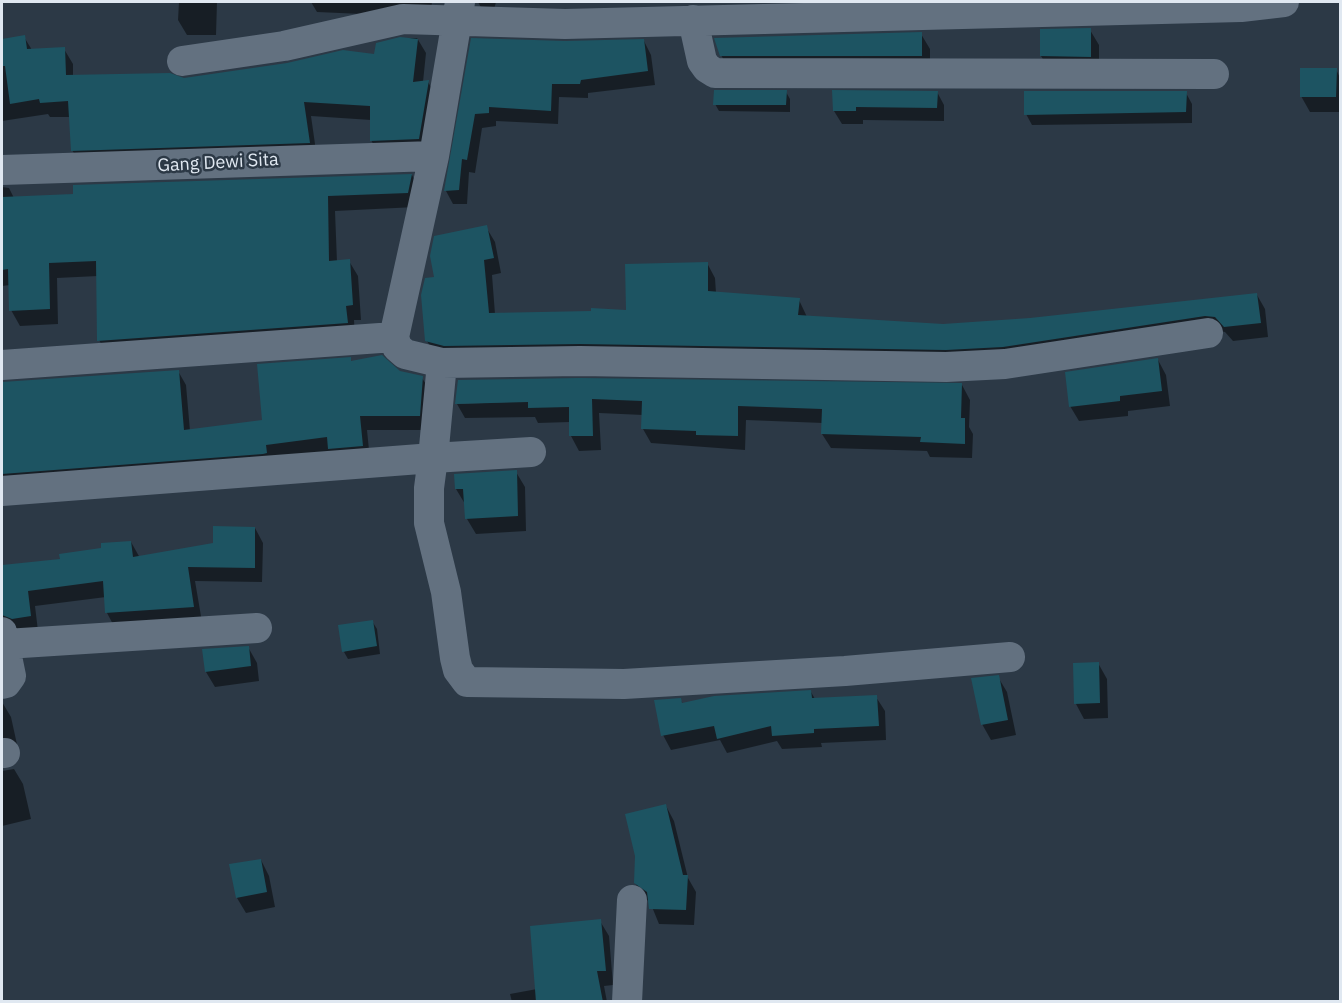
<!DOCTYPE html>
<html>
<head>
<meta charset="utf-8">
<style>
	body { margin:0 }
	#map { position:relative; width:1342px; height:1003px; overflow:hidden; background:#2c3946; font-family:"IBM Plex Sans",sans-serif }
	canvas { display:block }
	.frame { position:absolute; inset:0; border:3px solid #e0e8f1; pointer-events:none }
</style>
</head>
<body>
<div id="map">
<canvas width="1342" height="1003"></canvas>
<div class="frame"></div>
</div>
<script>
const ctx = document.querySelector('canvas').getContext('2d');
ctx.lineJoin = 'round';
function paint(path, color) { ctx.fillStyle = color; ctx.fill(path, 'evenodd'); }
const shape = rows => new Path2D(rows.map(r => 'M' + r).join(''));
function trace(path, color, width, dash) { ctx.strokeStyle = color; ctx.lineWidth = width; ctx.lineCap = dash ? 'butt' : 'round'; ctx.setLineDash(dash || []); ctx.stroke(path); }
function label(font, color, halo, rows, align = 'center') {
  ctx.font = font + ' "IBM Plex Sans",sans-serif'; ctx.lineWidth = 5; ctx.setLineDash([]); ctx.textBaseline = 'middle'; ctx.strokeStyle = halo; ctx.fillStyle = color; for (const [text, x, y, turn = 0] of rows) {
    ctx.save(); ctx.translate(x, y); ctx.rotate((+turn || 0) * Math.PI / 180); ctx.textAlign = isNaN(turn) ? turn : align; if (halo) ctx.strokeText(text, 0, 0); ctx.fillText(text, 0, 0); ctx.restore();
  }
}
const shadow = shape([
	[179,2,217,2,216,35,187,35,178,20],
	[311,2,432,2,430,17,317,12],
	[478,2,496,2,492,17,486,17],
	[1090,30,1099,45,1099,71,1050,71,1041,56],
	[921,34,930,49,930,71,730,71,721,55],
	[24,37,32,50,64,49,73,64,73,77,184,80,375,56,405,38,417,38,426,53,423,82,428,82,437,97,427,154,380,156,371,140,371,120,311,116,317,158,81,165,72,150,70,117,50,117,48,114,2,121,2,171,2,40],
	[473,40,565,43,644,41,651,55,655,85,588,93,588,98,559,97,558,124,496,121,496,126,482,128,475,173,469,172,467,204,453,204,446,191],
	[1336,69,1340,78,1340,112,1310,112,1301,96],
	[786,92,790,99,790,112,719,111,715,104],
	[937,92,944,105,944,121,863,120,863,124,842,124,834,111],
	[1186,93,1192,104,1192,123,1032,125,1026,114],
	[412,175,420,190,416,207,335,211,337,262,349,261,358,276,361,320,354,320,355,338,108,356,99,340,98,276,57,278,58,324,20,326,11,310,10,285,2,286,2,187,9,188,14,198],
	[486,227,495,242,501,273,492,275,495,314,627,311,707,263,715,278,716,293,799,300,807,317,943,325,1030,319,1257,295,1265,309,1268,337,1233,341,1225,332,1215,330,1012,361,436,356,427,341,436,279],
	[350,359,352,362,422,378,431,392,427,430,367,430,370,460,2,492,2,383,178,371,186,385,190,431,264,422],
	[1158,360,1166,375,1170,406,1128,411,1128,416,1079,421,1070,406],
	[962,385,970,400,969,427,973,434,972,458,930,457,927,451,831,448,822,434,823,423,746,420,745,450,651,443,643,429,643,415,599,413,601,450,579,451,571,436,570,422,538,423,535,417,465,418,457,404],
	[516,472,525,487,526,531,476,534,467,519,465,504,456,489],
	[255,528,263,543,262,582,195,581,202,622,115,628,107,613,106,597,35,606,38,631,2,633,2,567,62,560,131,542,140,558,214,545],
	[372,621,377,629,380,654,348,659,344,652],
	[248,647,257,663,259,681,215,687,206,672,203,650],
	[1098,663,1107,679,1108,718,1084,719,1076,704],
	[998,677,1007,692,1016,735,991,740,982,724],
	[811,692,815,699,876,697,885,711,886,740,821,743,822,747,782,749,777,741,727,753,720,740,671,750,663,735,680,699,683,704],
	[2,702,11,717,18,749,2,753],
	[14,769,23,784,31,819,2,826,2,771],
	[666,806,674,821,688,878,696,892,694,925,659,924,650,902,644,898,635,883],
	[261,860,269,876,275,907,246,913,237,898],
	[600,921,609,936,613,985,604,986,607,1002,512,1002,510,994,537,989]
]);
const building = shape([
	[1091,28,1091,57,1040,56,1040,29],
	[922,32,922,56,720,56,714,38],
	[25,35,27,49,65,47,66,75,170,73,184,78,287,63,343,50,374,54,376,43,400,37,418,39,413,82,429,80,419,139,370,141,370,106,304,102,310,143,71,151,68,101,40,103,39,99,10,104,5,66,2,66,2,39],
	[471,38,565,41,644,39,648,71,581,80,580,84,552,84,551,111,489,107,489,113,475,114,467,160,462,159,459,190,444,191],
	[1300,68,1337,68,1336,97,1300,97],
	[714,90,787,90,786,105,713,105],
	[832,90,938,91,937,108,856,107,856,111,833,111],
	[1024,91,1187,91,1186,112,1024,115],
	[412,174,408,193,328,196,329,261,350,259,353,305,346,306,348,323,97,341,96,261,49,263,50,309,9,311,8,269,2,270,2,197,73,194,73,185],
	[487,225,494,258,484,260,489,313,591,311,591,308,626,310,625,264,708,262,708,291,800,298,798,315,943,324,1030,318,1257,293,1261,323,1224,327,1215,317,1205,316,1003,347,946,350,580,344,444,346,425,341,421,295,425,278,434,277,430,256,434,236],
	[382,355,400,371,423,376,420,416,360,416,363,446,328,449,327,437,266,445,267,453,263,454,2,474,2,382,179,370,184,430,262,420,257,364,351,357,351,361],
	[1158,358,1162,391,1120,396,1120,401,1069,407,1065,372],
	[580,378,962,383,961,418,965,418,965,444,920,442,921,437,821,434,822,409,738,406,738,436,696,435,696,431,641,429,642,401,592,399,593,436,569,436,569,407,528,408,528,402,455,404,458,380],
	[517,470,518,516,465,519,463,489,455,489,454,474],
	[213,526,255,527,255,568,188,567,194,607,105,613,103,581,28,591,31,616,12,619,2,615,2,565,60,559,59,554,101,548,101,543,131,541,133,557,213,543],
	[373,620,377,646,342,652,338,625],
	[249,646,251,666,205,672,202,649],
	[1099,662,1100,703,1074,704,1073,663],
	[999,675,1008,720,981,725,971,678],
	[811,690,812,698,877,695,879,726,814,729,814,733,772,736,771,726,717,739,714,726,661,736,654,700,681,698,682,703,714,696],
	[666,804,683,875,688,875,686,910,649,909,647,892,634,883,635,856,625,814],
	[261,859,267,892,236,898,229,864],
	[601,919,606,971,597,971,603,1002,536,1002,530,926]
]);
const street = shape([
	[460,2,434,156,394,337,397,347,405,354,442,363,580,361,946,367,1005,364,1208,333],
	[693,20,702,61,707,68,715,73,1214,74],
	[182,61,284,46,403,19,565,24,1241,7,1284,2],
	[2,170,434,156],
	[442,363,433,458,531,452],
	[2,365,394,337],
	[2,491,433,458,429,488,429,523,446,592,455,658,458,670,467,682,624,684,845,671,1010,657],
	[2,632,11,676,6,683,2,684],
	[6,644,257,628],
	[2,753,5,753],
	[627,1002,632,900]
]);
const streetNames = [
	["Gang Dewi Sita",218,163,-3]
];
paint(shadow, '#0007');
paint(building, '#1d5462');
trace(street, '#637180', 30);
label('18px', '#e0e8f1', '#2c3946', streetNames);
</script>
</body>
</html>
